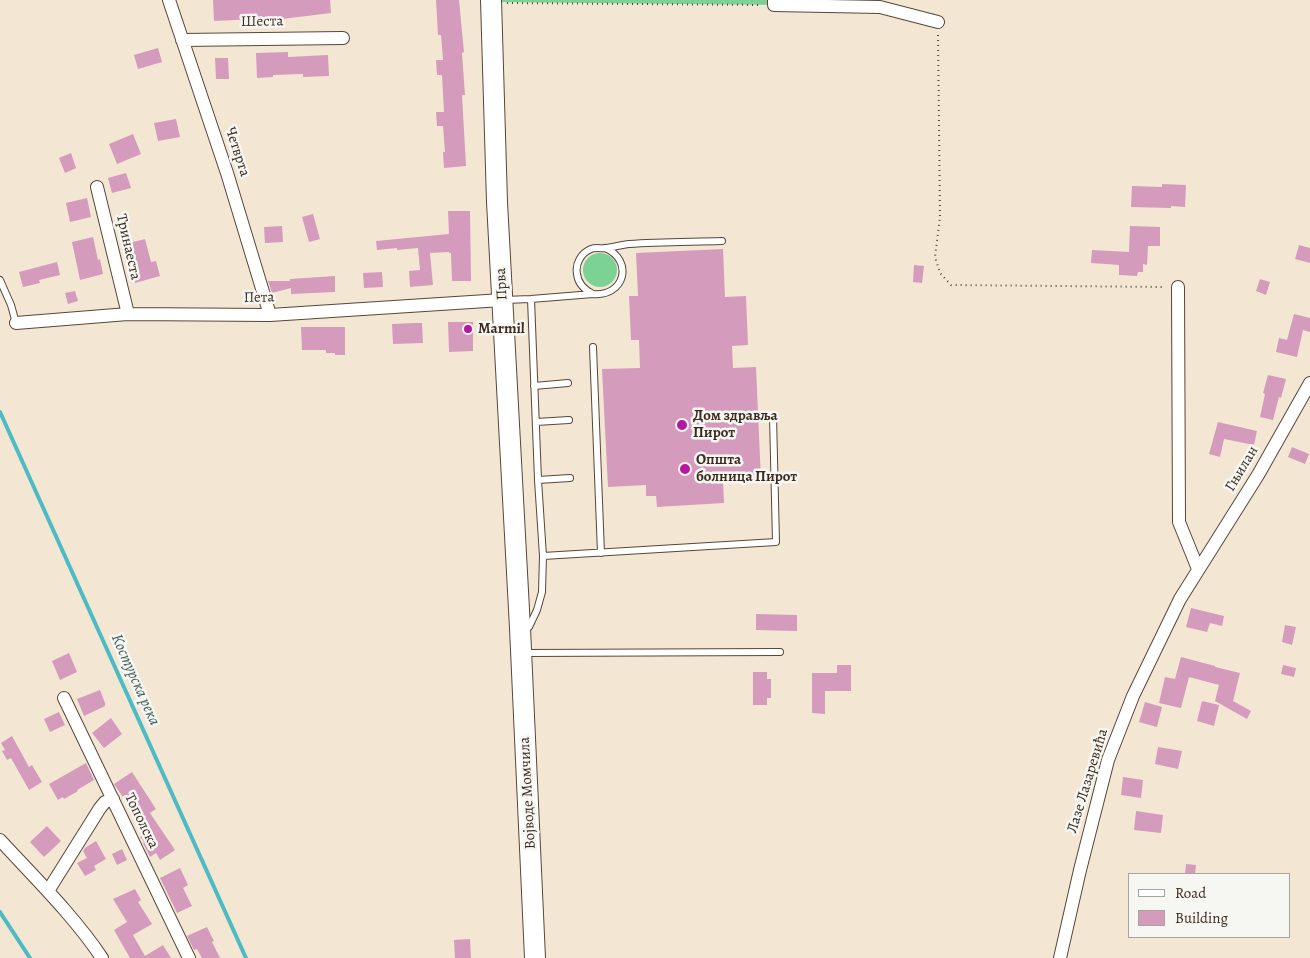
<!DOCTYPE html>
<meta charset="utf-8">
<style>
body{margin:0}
#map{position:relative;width:1310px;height:958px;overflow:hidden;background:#f3e7d3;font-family:Alegreya,serif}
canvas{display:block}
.legend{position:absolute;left:1128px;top:873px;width:162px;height:65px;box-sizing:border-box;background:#f6f6f2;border:1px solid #aba49d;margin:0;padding:6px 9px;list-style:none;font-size:15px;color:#3b2a1e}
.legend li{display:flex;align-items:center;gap:10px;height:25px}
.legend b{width:25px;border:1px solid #aba49d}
</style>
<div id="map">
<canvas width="1310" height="958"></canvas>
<ul class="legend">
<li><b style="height:6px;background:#fff"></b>Road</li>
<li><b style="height:14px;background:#d49bbd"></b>Building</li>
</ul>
</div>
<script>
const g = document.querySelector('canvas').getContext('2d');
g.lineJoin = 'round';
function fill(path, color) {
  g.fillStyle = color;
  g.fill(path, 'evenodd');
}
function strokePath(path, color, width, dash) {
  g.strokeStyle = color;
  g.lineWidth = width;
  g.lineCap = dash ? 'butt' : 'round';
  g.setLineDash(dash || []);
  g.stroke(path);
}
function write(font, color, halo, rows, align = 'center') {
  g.font = font + ' Alegreya,serif';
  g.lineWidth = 5;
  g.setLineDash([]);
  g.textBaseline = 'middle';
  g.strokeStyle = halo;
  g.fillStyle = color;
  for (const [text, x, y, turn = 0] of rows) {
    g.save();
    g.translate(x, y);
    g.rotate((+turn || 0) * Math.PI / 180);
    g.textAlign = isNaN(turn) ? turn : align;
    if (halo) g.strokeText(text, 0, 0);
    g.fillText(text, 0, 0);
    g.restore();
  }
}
fill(new Path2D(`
 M489,0H780L781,5L490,2Z
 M583 270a17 17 0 1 1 34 0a17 17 0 1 1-34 0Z`), '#7cd195');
strokePath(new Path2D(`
 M0,412L246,958
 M0,912L30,958`), '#4dbbc3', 4);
fill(new Path2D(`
 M213,0H330L331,13L282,19V23H255V19L214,21Z
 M436,0H459L464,52L462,53L465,95H462L466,166L444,168L443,152H445L443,126H437L436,112H444L442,75H437L436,60H443L441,35H438Z
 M158,48L162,62L138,69L134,55Z
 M288,52V57L328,55L329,76L303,77V74L273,75V77L257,78L256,53Z
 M215,58H228L229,79H216Z
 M176,119L180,137L158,141L154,123Z
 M133,134L141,154L117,164L109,144Z
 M71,153L76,168L65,173L59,158Z
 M126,173L131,188L112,193L108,178Z
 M1162,184L1186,185L1185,207L1171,206V208L1131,207L1132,186L1162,187Z
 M87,198L91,217L70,222L66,203Z
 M448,211H470L471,281H452L451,253H449V252L430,253L433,285L410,287L409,271L420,270L418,248L397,250V248L377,250L376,241L449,234Z
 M313,214L320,239L309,242L302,217Z
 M282,226L283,242L265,243L264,227Z
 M1130,226L1160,227V246H1148L1147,265L1143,264V272H1138L1137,276L1119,275V265L1091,263L1092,250L1129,252Z
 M93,237L98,260L100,259L103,274L80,280L72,242Z
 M145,239L151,262L156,261L160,276L135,283L125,244Z
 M1299,245L1310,248V263L1295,259Z
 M723,249L725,297L746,296L748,345L732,346L733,368L756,367L761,481L723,483L724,503L657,507L656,496H646V485L608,487L602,369L640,368L639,340H631L629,296H638L636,253Z
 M57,262L60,275L39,280L40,283L23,287L19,272Z
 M914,265L924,266L922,283L913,282Z
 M382,272L383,287L364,288L363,273Z
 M335,276V292L291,294V288L272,293L268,281H290V279Z
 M1260,279L1270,282L1266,295L1256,291Z
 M75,291L78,301L68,304L65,293Z
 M1294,314L1310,318V332L1303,330L1297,357L1276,352L1279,338L1287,340Z
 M448,322H473V351L449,352Z
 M415,323H422L423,343L393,344L392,324Z
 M301,327H345V355H335V353H326V350H302Z
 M1268,375L1286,379L1281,398L1279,397L1273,420L1260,417L1265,394L1263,393Z
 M1218,422L1257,431L1254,445L1224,439L1220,457L1209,454Z
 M1292,447L1309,454L1305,464L1288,457Z
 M1191,608L1224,616L1222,626L1210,623L1207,632L1186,627Z
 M756,614L797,615V631L756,630Z
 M1285,625L1296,627L1292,645L1282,642Z
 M69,653L77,672L60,680L52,661Z
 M1181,657L1215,666V667L1240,673L1233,701L1251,711L1247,719L1215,701L1219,685L1189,677L1181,708L1159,703L1165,677L1175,679Z
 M837,665H851V691H825V714L812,713V673H837Z
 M1283,665L1296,668L1294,677L1281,674Z
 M753,672H767V679H771V698H767V705H753Z
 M100,690L105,703V706L84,716L77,699Z
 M1202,701L1219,705L1214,726L1197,721Z
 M1145,702L1162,707L1157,727L1139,722Z
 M59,712L65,725L50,732L44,719Z
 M111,718L122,734L104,748L92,733Z
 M12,736L29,767L32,765L42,782L29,790L11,758L7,760L2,751L5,750L1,743Z
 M1158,747L1182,751L1178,769L1155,764Z
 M86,763L94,780L77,790L78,791L64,799L63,797L58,800L49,784Z
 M132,772L156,809L150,813L175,850L160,860L156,853L150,857L143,843L144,842L140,837L147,832L114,784Z
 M1123,777L1143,780L1141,798L1121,795Z
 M1136,811L1163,815L1161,833L1134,830Z
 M47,826L61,841L44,857L30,842Z
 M96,841L106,859L94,866L96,870L85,876L77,863L87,858L83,851L85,848Z
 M122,849L127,860L117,865L112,854Z
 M1186,864L1196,865L1195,874H1185Z
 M180,868L188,885L183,888L192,906L177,913L160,878Z
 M135,889L141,900L138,902L152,924L133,935L145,956L163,945L171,958H130L114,930L127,922L113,899Z
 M207,927L214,941L212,942L220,958H202L197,949L194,950L187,936Z
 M470,939L471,958H455L454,940Z`), '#d49bbd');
const lane = new Path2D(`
 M0,280L11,305L16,323
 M593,294C585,290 578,284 577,274C575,264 581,253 591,249C596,247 601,249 606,248C614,247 621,245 629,244C660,242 691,242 722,241
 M504,300L531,299L593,294C625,297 634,260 605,248
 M593,347L601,553
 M534,386L568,383
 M536,422L569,420
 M538,480L570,478
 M543,556L776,542L773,416
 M524,627H529L537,610L542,592L543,556L538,480L531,299
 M524,653L780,652`);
const street = new Path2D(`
 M169,0L227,173L270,315
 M774,0V5L880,7L938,22
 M182,40L343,38
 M97,187L128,314
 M1178,287L1179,522L1198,569
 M16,323L128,314L270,315L502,300
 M64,698L189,958
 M0,840C34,877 74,916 102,958
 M48,891L100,808L105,802L113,799
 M1060,958L1080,870L1108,760L1133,696L1180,599L1258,475L1310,383`);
const primary = new Path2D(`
 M491,0L497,202L520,628L535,958`);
strokePath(lane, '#574639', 8);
strokePath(street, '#574639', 14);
strokePath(primary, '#574639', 22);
strokePath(new Path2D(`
 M507,3L762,5
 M938,35L940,217L935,257L940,273L951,285L1165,287`), '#574639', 2, [1, 4]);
strokePath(lane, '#fff', 6);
strokePath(street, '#fff', 12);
strokePath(primary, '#fff', 20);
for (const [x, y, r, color] of [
 [468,329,5,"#b5179e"],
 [682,425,6,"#b5179e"],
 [685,469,6,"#b5179e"]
]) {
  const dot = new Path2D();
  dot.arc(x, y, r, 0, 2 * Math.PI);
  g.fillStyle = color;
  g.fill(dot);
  strokePath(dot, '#f6f6f2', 2);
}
write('15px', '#3b2a1e', '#f6f6f2', [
 ["Шеста",262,22,-1],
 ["Четврта",237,152,72],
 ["Тринаеста",128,247,77],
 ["Прва",502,284,-93],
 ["Пета",259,298,-1],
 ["Гњилан",1242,469,-59],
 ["Лазе Лазаревића",1088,781,-73],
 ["Војводе Момчила",528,793,-93],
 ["Тополска",141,821,64]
]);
write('bold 15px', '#3b2a1e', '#f6f6f2', [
 ["Marmil",478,329],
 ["Дом здравља",693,416],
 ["Пирот",693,433],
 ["Општа",696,460],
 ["болница Пирот",696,477]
], 'left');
write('italic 16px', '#415d58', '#f6f6f2', [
 ["Костурска река",135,680,66]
]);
</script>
